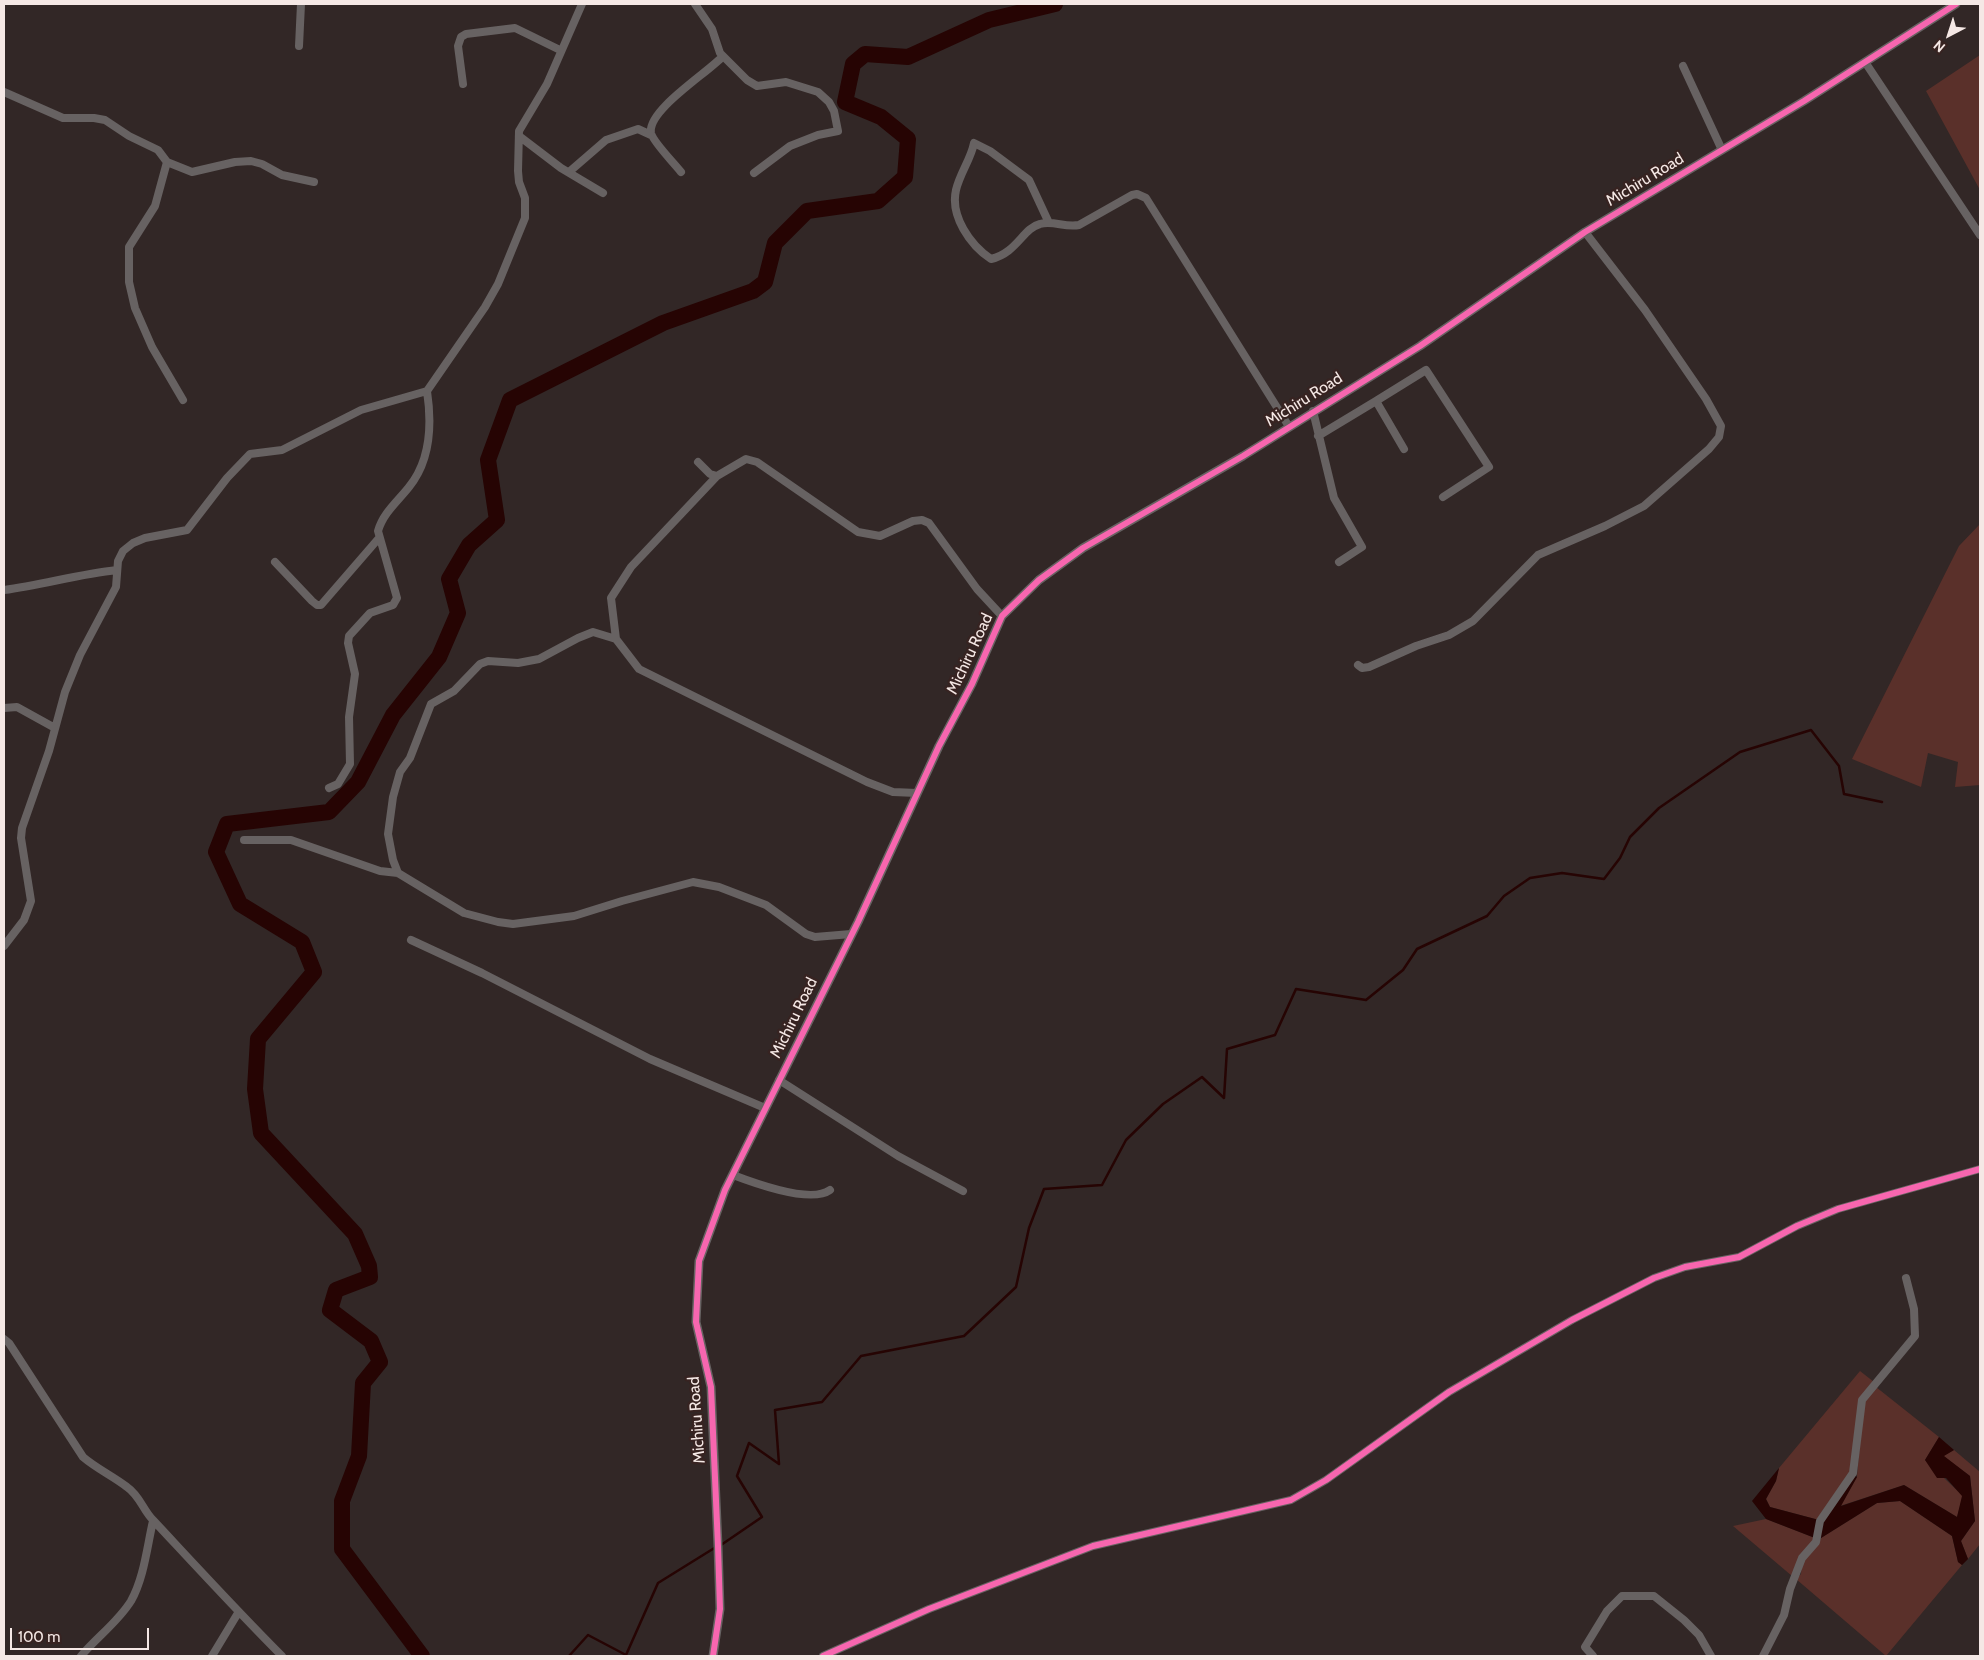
<!DOCTYPE html>
<style>
body{margin:0}
#map{position:relative;width:1984px;height:1660px;overflow:hidden;background:#322726;font-family:Cabin,sans-serif}
canvas{display:block}
.frame{position:absolute;inset:0;border:5px solid #f5e8e5;pointer-events:none}
.north{position:absolute;left:1924px;top:10px;width:50px;height:50px;-webkit-text-stroke:4px #372321;paint-order:stroke;rotate:220deg;font-size:14px;font-weight:700;line-height:20px;text-align:center;color:#f5e8e5}
.north::after{content:'';display:block;margin:auto;width:18px;height:22px;background:#f5e8e5;clip-path:polygon(50% 0,100% 100%,50% 72%,0 100%)}
.scale{position:absolute;left:10px;top:1628px;width:139px;height:22px;box-sizing:border-box;border:2px solid #f5e8e5;border-top:0;padding-left:6px;font-size:15px;line-height:18px;white-space:nowrap;color:#f5e8e5;-webkit-text-stroke:4px #372321;paint-order:stroke}
</style>
<div id="map">
<canvas width="1984" height="1660"></canvas>
<div class="frame"></div>
<div class="north">N</div>
<div class="scale">100 m</div>
</div>
<script>
const g = document.querySelector('canvas').getContext('2d');
g.lineJoin = 'round';
function fill(path, color) {
  g.fillStyle = color;
  g.fill(path, 'evenodd');
}
function strokePath(path, color, width, dash) {
  g.strokeStyle = color;
  g.lineWidth = width;
  g.lineCap = dash ? 'butt' : 'round';
  g.setLineDash(dash || []);
  g.stroke(path);
}
function write(font, color, halo, rows, align = 'center') {
  g.font = font + ' Cabin,sans-serif';
  g.lineWidth = 4.5;
  g.setLineDash([]);
  g.textBaseline = 'middle';
  g.strokeStyle = halo;
  g.fillStyle = color;
  for (const [text, x, y, turn = 0] of rows) {
    g.save();
    g.translate(x, y);
    g.rotate((+turn || 0) * Math.PI / 180);
    g.textAlign = isNaN(turn) ? turn : align;
    if (halo) g.strokeText(text, 0, 0);
    g.fillText(text, 0, 0);
    g.restore();
  }
}
fill(new Path2D(`
 M1980,55V190L1926,91Z
 M1980,524V785L1955,787L1958,762L1928,753L1921,787L1852,759L1959,546Z
 M1860,1371L1874,1382L1860,1401L1852,1473L1819,1520L1770,1507L1766,1499L1776,1481L1779,1468Z
 M1876,1387L1939,1437L1925,1460L1963,1496L1957,1517L1904,1485L1840,1506L1857,1477L1863,1404Z
 M1954,1450L1980,1472V1544L1968,1559L1961,1541L1975,1521L1970,1476L1943,1456Z
 M1900,1501L1952,1536L1958,1562L1962,1565L1886,1656L1796,1579L1801,1574L1802,1558L1818,1544L1821,1538L1877,1503Z
 M1766,1519L1815,1538L1792,1576L1733,1526Z`), '#5a302a');
fill(new Path2D(`
 M1939,1437L1954,1450L1944,1456L1970,1476L1975,1521L1961,1541L1968,1559L1962,1565L1958,1562L1952,1536L1900,1501L1877,1503L1821,1538L1820,1525L1854,1474L1857,1477L1841,1506L1904,1485L1957,1517L1962,1496L1946,1478H1937L1925,1460Z
 M1779,1468L1776,1481L1766,1499L1770,1507L1819,1520L1815,1538L1766,1519L1752,1501Z`), '#260403');
strokePath(new Path2D(`
 M721,1545L762,1517L737,1476L749,1443L779,1464L775,1410L822,1402L861,1356L964,1336L1016,1287L1029,1228L1044,1189L1102,1185L1126,1140L1163,1104L1202,1077L1224,1098L1227,1049L1275,1035L1296,989L1366,1000L1403,970L1417,949L1487,916L1504,896L1530,878L1562,873L1604,879L1620,858L1630,837L1659,808L1740,752L1811,730L1839,766L1844,794L1882,802
 M569,1656L588,1635L626,1655L658,1583L716,1547`), '#260403', 2.5);
strokePath(new Path2D(`
 M422,1656L342,1549V1501L359,1456L363,1383L380,1362L371,1341L330,1310L336,1290L370,1277L369,1266L355,1234L261,1133L255,1089L258,1039L314,972L302,942L240,904L216,852L227,824L329,812L358,782L393,715L439,657L458,613L449,579L469,545L497,520L488,460L510,400L663,323L753,291L765,282L775,243L807,211L878,201L905,177L908,139L881,117L845,102L853,64L865,54L908,57L989,20L1055,4`), '#260403', 16);
strokePath(new Path2D(`
 M695,4L712,29L720,53L747,80L757,86L786,82L818,92L829,102L834,111L838,131L818,135L790,146L754,173
 M299,46L301,4
 M1865,62L1980,235
 M1683,66L1722,150
 M463,84L458,46L461,37L466,34L515,28L560,50
 M4,92L63,118H94L105,120L129,136L158,150L167,162L192,172L235,162L251,161L262,164L282,175L314,182
 M519,136L561,168L603,193
 M167,162L155,206L129,247V282L135,308L152,347L183,400
 M569,172L606,140L638,129L651,135
 M681,172C675,164 653,142 651,133C647,110 709,72 723,56
 M1049,223L1029,180L990,151L974,143C971,159 960,173 956,190C950,216 970,245 991,259C1017,253 1023,228 1040,224C1053,220 1065,228 1079,225L1132,195L1137,194L1146,198L1288,425
 M1313,411L1334,498L1362,547L1339,562
 M1318,436L1376,401
 M1404,449L1376,401L1426,370L1489,467L1443,497
 M698,462L710,474L717,476
 M275,562L312,601L317,605H321L379,538
 M4,590C42,585 79,574 117,570
 M616,639L611,598L631,567L717,476L746,459L757,462L858,532L880,536L913,521L922,520L929,523L977,589L1002,616
 M1358,665L1362,668L1369,667L1416,646L1449,635L1473,621L1538,555L1605,526L1644,506L1709,449L1719,437L1721,426L1706,399L1645,310L1585,232
 M4,708L17,707L55,728
 M329,788L338,784L350,764L349,717L355,674L348,643L349,636L370,613L393,605L397,598L378,531C383,513 398,501 409,487C431,460 432,424 427,391
 M244,840H291L380,871L398,873L464,913L498,922L513,924L574,916L622,901L693,882L719,887L766,905L806,934L815,937L851,934
 M398,873L393,860L388,834L393,797L400,772L410,758L431,704L454,691L480,664L488,661L518,663L539,659L578,638L593,632L616,639L639,669L867,782L893,792L917,793
 M411,940L482,973L650,1059L765,1108
 M4,946L24,920L31,901L21,838L22,828L49,751L65,692L80,655L116,587L118,561L123,551L133,543L145,538L187,530L227,478L250,454L282,450L361,410L427,391L485,307L498,284L525,218V198L519,182L518,171L519,131L547,84L582,4
 M779,1080L898,1156L963,1191
 M733,1175C754,1183 811,1204 830,1190
 M4,1339L9,1343L83,1457C97,1469 113,1476 127,1487C140,1496 143,1510 153,1520C195,1565 238,1612 282,1656
 M81,1656C97,1637 118,1622 131,1601C144,1578 147,1547 153,1521
 M212,1656L238,1613
 M823,1656L929,1609L1093,1546L1291,1500L1326,1480L1449,1392L1572,1320L1654,1278L1685,1267L1739,1257L1797,1226L1838,1209L1980,1169
 M1593,1656L1585,1647L1607,1611L1622,1596H1654L1684,1620L1699,1635L1711,1656
 M1763,1656L1784,1615L1790,1589L1802,1558L1816,1542L1820,1521L1853,1473L1862,1400L1915,1336L1914,1309L1906,1278`), '#676262', 8);
strokePath(new Path2D(`
 M713,1656L720,1609L718,1546L711,1387L696,1322L699,1261L725,1190L858,922L939,746L972,684L1002,616L1039,580L1083,548L1243,456L1420,346L1585,232L1804,101L1956,4`), '#676262', 9);
strokePath(new Path2D(`
 M713,1656L720,1609L718,1546L711,1387L696,1322L699,1261L725,1190L858,922L939,746L972,684L1002,616L1039,580L1083,548L1243,456L1420,346L1585,232L1804,101L1956,4
 M823,1656L929,1609L1093,1546L1291,1500L1326,1480L1449,1392L1572,1320L1654,1278L1685,1267L1739,1257L1797,1226L1838,1209L1980,1169`), '#f766af', 6);
write('16px', '#f5e8e5', '#372321', [
 ["Michiru Road",1645,180,-31],
 ["Michiru Road",1304,400,-32],
 ["Michiru Road",970,654,-65],
 ["Michiru Road",794,1018,-64],
 ["Michiru Road",697,1420,-94]
]);
</script>
